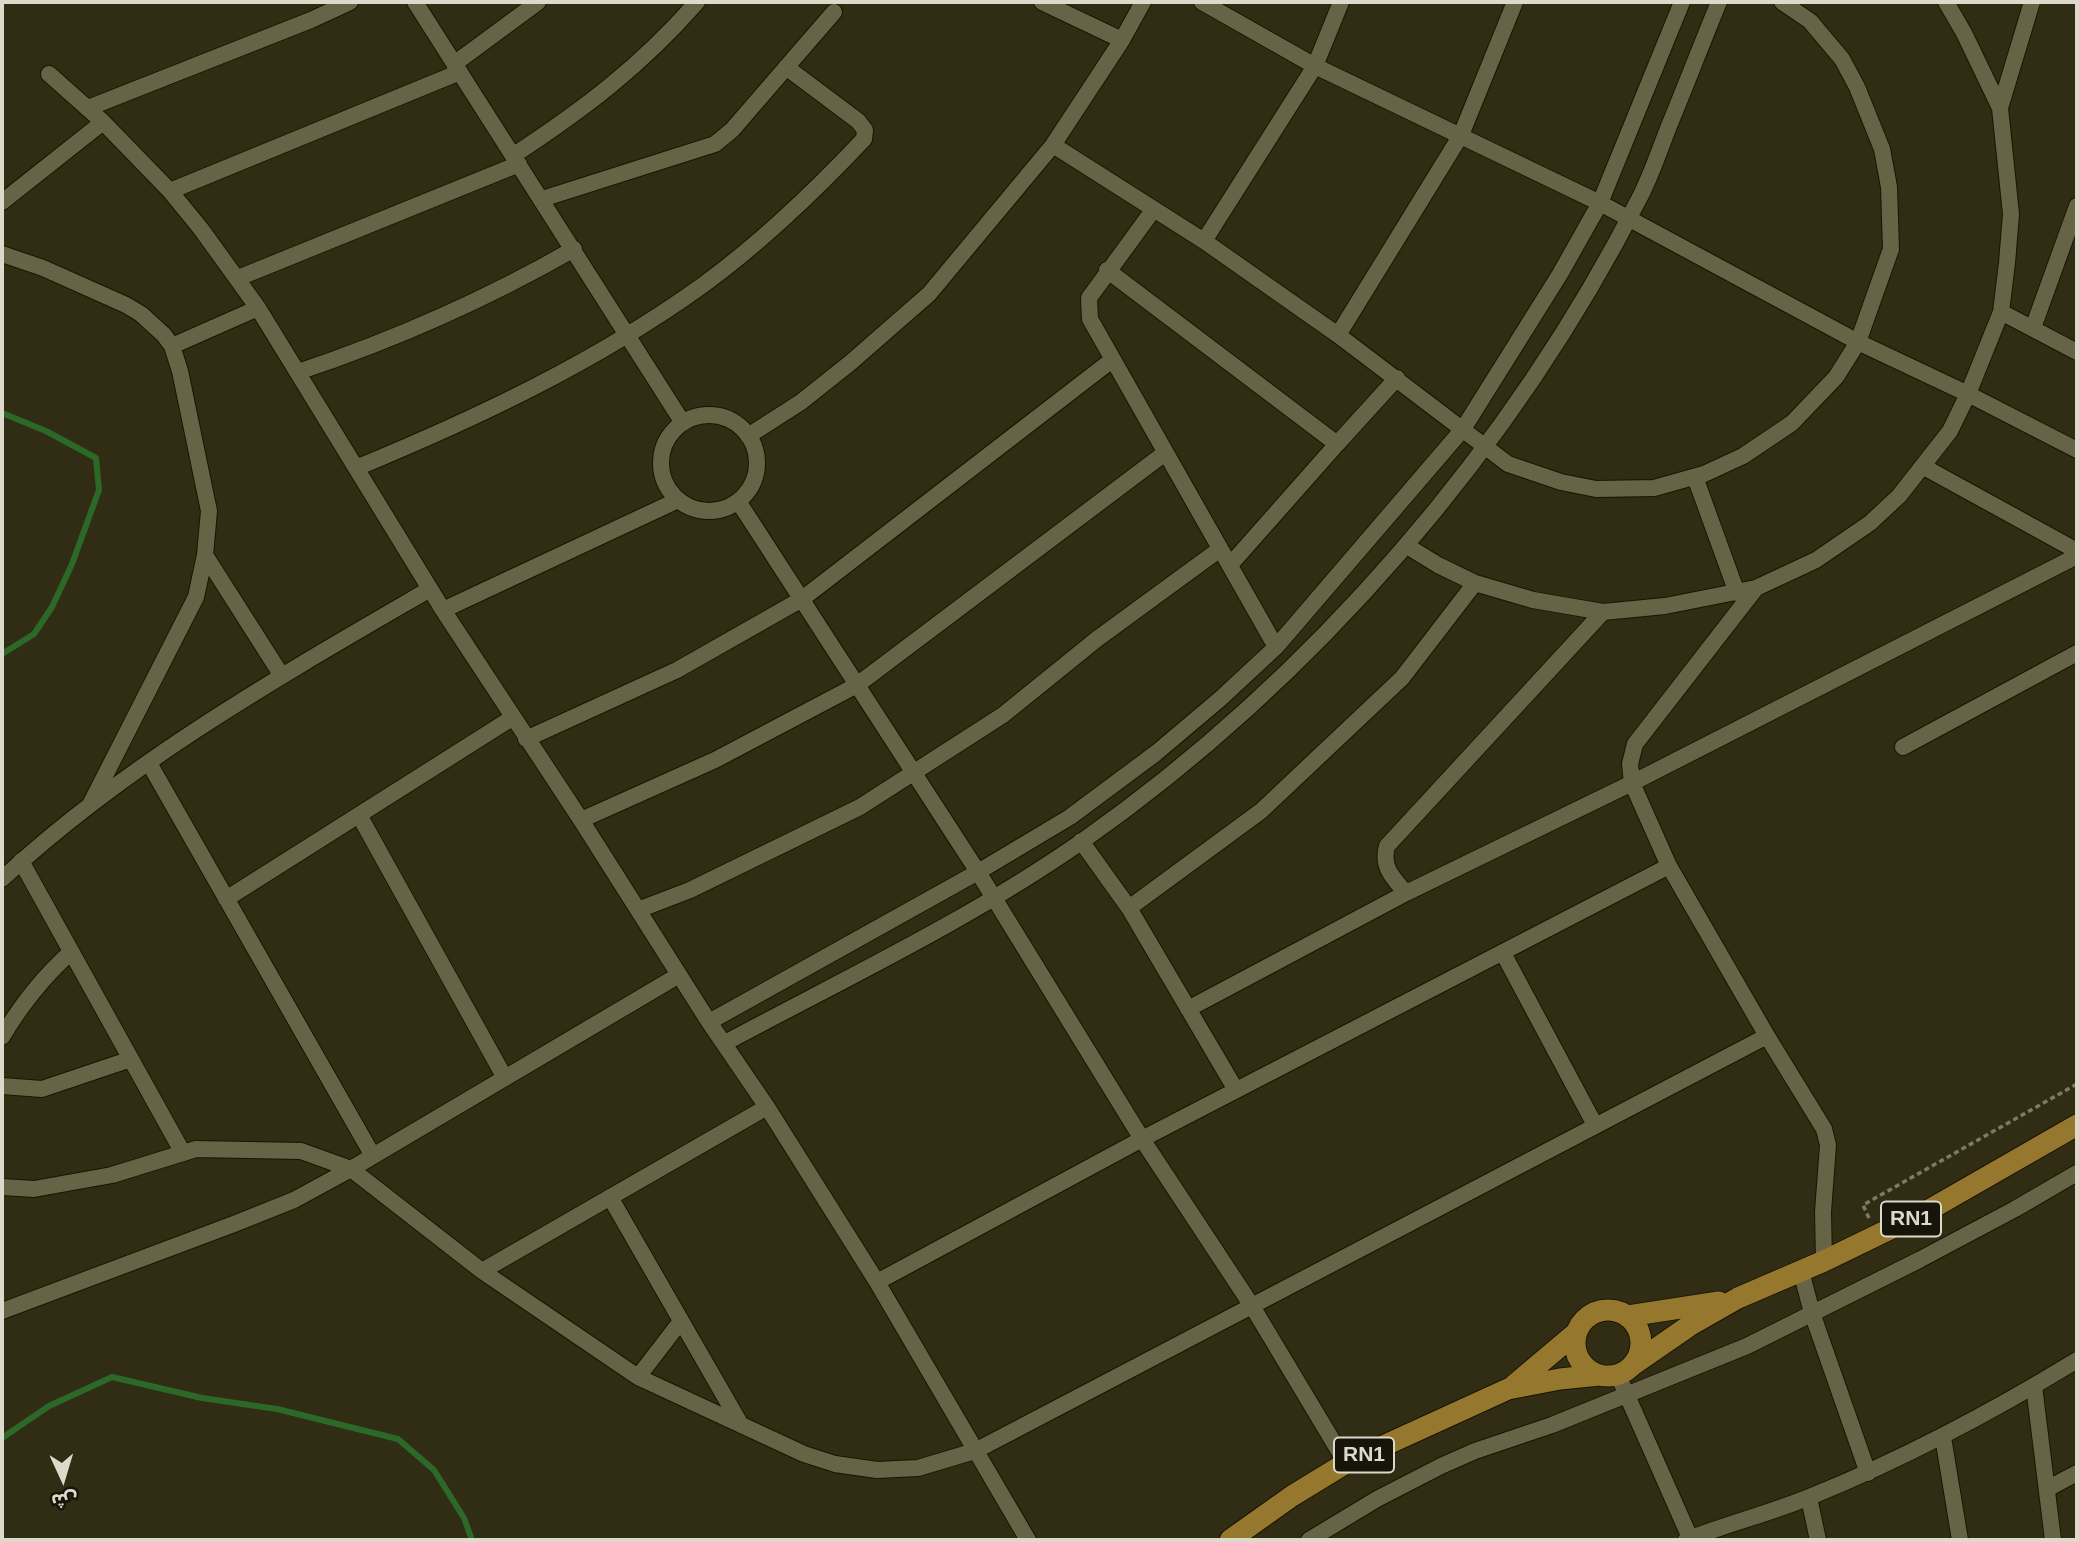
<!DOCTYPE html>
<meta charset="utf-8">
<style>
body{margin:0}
#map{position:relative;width:2079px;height:1542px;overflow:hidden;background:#312d14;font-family:Helvetica,"Noto Sans Arabic",sans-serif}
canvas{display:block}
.frame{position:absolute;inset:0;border:4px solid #dcdaca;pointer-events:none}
.north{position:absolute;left:28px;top:1444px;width:70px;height:70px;-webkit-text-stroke:5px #17150a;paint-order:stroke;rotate:176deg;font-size:19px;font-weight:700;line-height:28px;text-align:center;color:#dcdaca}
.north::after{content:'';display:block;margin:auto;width:24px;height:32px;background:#dcdaca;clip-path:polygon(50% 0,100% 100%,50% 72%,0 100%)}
</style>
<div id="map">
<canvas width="2079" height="1542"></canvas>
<div class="frame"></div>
<div class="north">ش</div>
</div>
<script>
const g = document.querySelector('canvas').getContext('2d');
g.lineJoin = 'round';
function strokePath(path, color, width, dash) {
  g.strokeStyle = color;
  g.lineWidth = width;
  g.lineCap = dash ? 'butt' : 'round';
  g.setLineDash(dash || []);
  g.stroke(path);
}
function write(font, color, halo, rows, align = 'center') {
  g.font = font + ' Helvetica,sans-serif';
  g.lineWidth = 6;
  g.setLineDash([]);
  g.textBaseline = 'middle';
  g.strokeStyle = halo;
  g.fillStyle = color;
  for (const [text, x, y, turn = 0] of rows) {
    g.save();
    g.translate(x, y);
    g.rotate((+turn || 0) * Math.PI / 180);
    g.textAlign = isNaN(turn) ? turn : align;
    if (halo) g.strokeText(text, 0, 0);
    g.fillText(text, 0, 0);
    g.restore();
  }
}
strokePath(new Path2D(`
 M2,413L46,431L96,458L99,490L72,564L52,607L34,634L2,654
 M2,1438L49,1406L112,1377L202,1398L277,1409L398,1439L434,1470L464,1518L472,1540`), '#2c6928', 6);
const minor = new Path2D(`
 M415,2L683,423
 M1042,2L1122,40
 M1202,2L1315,66L1600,203L1858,342L1968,394L2077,450
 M454,64L538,2
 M49,74L103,122L170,191L201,229L258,308L443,610L581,820L709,1022L767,1107L877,1282L1028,1540
 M88,108L311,20L350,2
 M2000,108L2032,2
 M1053,145L1204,241L1338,335L1508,464L1561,482L1596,489L1654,488L1704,474L1743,456L1792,423L1836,377L1858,342L1891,249L1889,187L1882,149L1857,87L1842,59L1810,21L1782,2
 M514,155C584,109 641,66 697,2
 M170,191L460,72
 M542,199L715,144L732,130L834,12
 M2,202L103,122
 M1154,209L1089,298L1090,319L1276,647
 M1204,241L1315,66L1341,2
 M2,254L43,268L126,305L141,314L164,335L172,346L180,371L209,511L205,555L196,597L91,803
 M1107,270L1337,444L1397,378
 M238,278L519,164
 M2001,312L2077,352
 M2033,328L2077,206
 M1338,335L1461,135L1515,2
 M172,346L258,308
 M298,372C394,340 485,300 574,249
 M661 463a48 48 0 1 1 96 0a48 48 0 1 1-96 0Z
 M748,436L801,402L850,363L929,294L1053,145L1122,40L1143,2
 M1924,467L2077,551
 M356,468C477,418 596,362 703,285C762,242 814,192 864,139L865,130L858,121L786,67
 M1695,477L1737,593
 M738,501L978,872L1142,1139L1252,1306L1346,1463
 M1407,546L1438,565L1475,583L1533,600L1603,612L1665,606L1756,588L1816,560L1870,523L1899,496L1950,431L1968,394L2001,312L2007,263L2011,214L2000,108L1964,33L1946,2
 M205,555L282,676
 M1230,565L1337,444
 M1756,588L1635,744L1630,764L1632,783L1669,866L1767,1036L1824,1129L1828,1145L1823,1212L1824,1261
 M443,610L678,500
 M526,739L677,670L802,599L1112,360
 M1903,747L2077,653
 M149,763L373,1156
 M359,815L505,1078
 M581,820L715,760L857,685L1165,453
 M1081,841L1129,908L1236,1090
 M21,861L183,1153
 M2,879C128,762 282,675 430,589
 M1406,893C1393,878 1381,867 1387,846L1603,612
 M226,899L512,718
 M1129,908L1261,811L1402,678L1475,583
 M638,910L690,890L860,807L1003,715L1097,639L1220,549
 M1503,953L1595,1125
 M1188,1009L1406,893L1632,783L2077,556
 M709,1022L978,872L1070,817L1156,753L1220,699L1276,647L1463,429L1560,274L1600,203L1682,2
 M2,1037C21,1005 43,977 71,952
 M725,1043C844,979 969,920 1081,842C1313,679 1513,448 1641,195C1652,173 1660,149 1669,126C1686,85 1702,43 1719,2
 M2,1086L42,1089L131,1059
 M2,1187L34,1189L112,1175L196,1149L301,1151L351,1169L679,975
 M610,1197L741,1425
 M482,1271L767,1107
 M1801,1271L1812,1313L1868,1473
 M877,1282L1142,1139L1669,866
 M2,1311L234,1224L294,1200L351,1169L482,1271L638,1377L804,1454L835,1464L877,1470L918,1468L975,1451L1767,1036
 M1618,1375L1691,1540
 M638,1377L681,1321
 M2034,1386L2053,1540
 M1943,1437L1960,1540
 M2047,1489L2077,1473
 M1809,1498L1818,1540
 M1309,1540L1377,1499L1441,1466L1475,1451L1552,1425L1747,1346L1919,1260L2015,1209L2077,1173
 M1686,1540C1727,1524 1771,1513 1812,1496C1905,1458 1992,1412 2077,1360`);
const primary = new Path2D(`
 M1575 1343a33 33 0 1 1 66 0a33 33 0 1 1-66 0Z
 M1628,1316L1719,1302
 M1634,1364L1689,1326L1738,1298L1824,1261L1929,1210L2077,1125
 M1513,1386L1577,1332
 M1230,1540L1292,1496L1346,1463L1508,1389L1560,1379L1600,1375`);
strokePath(minor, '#191500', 18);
strokePath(primary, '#191500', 23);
strokePath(new Path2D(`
 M1869,1218L1863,1205L2077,1084`), '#7d7a65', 3.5, [5, 3.5]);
strokePath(minor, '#676347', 16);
strokePath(primary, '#96772e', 21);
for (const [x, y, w] of [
 [1911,1219,60],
 [1364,1455,60]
]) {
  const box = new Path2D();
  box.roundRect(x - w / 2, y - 17.5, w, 35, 5);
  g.fillStyle = '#17150a';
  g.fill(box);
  strokePath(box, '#dcdaca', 2);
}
write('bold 21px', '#dcdaca', null, [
 ["RN1",1911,1219],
 ["RN1",1364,1455]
]);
</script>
